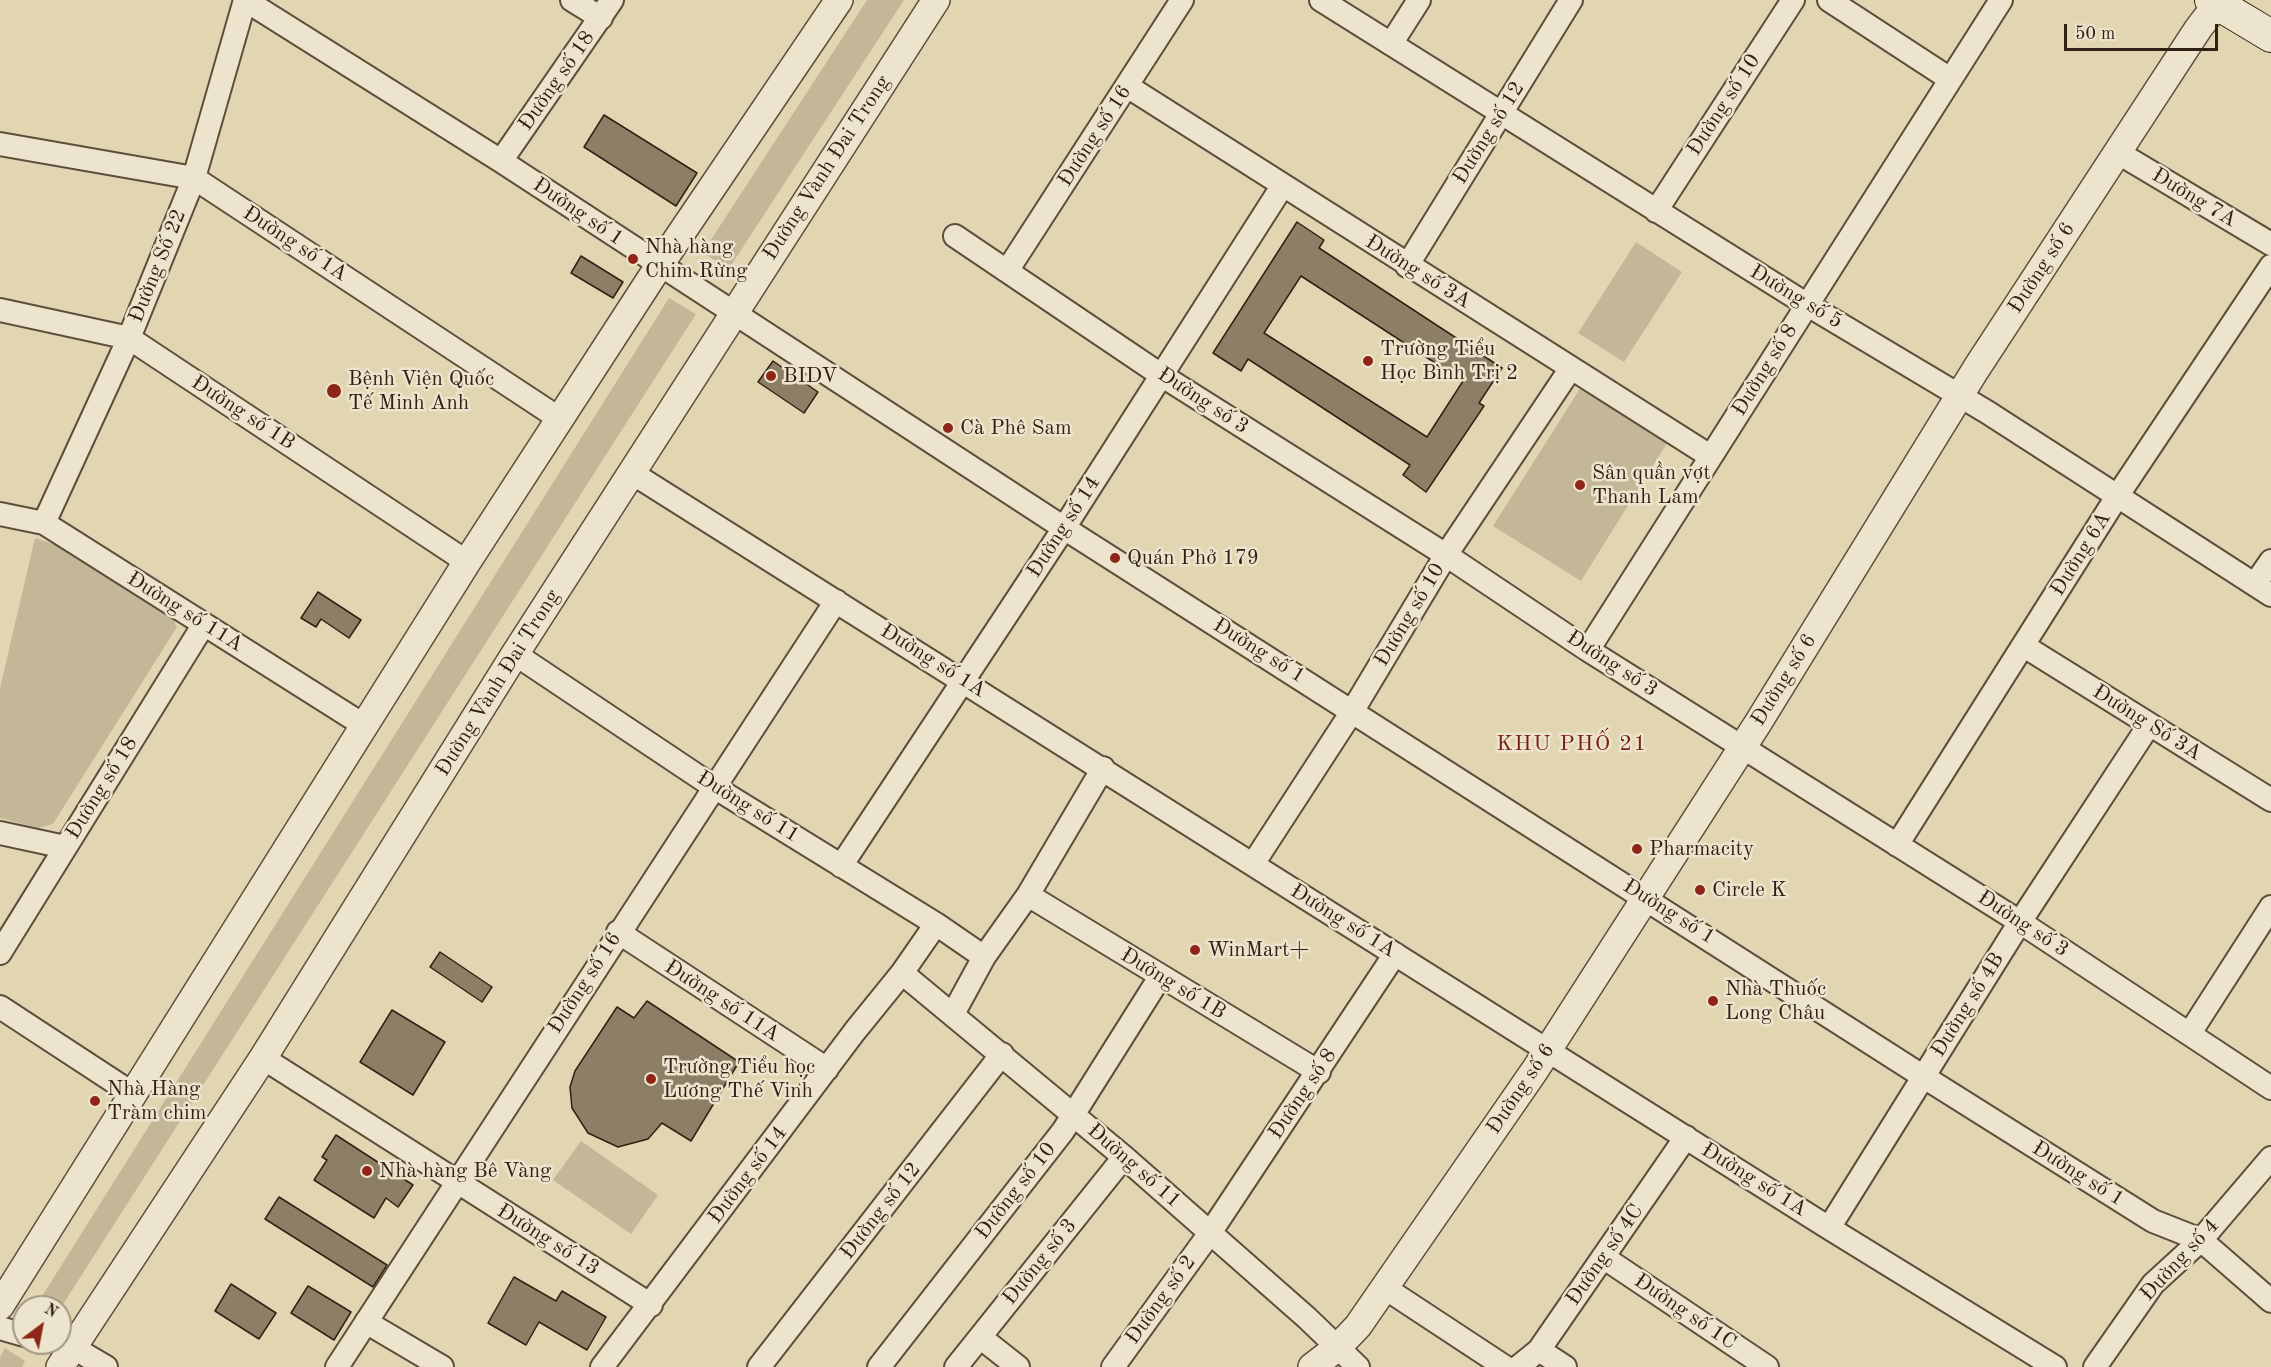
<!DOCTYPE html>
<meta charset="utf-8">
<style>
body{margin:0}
#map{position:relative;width:2271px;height:1367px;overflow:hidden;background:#e2d6b2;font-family:"Old Standard TT",serif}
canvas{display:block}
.north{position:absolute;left:12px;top:1295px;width:60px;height:60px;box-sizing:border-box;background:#ece4cd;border:2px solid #a19683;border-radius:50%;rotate:32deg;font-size:16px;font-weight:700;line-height:24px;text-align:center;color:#312114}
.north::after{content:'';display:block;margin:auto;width:21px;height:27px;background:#8f2418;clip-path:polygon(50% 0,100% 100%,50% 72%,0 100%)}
.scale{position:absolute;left:2064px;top:24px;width:154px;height:27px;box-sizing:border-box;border:3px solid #312114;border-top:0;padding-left:8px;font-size:18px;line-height:21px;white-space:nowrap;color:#312114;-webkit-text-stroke:4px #ece4cd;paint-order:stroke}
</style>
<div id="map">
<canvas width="2271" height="1367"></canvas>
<div class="north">N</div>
<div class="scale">50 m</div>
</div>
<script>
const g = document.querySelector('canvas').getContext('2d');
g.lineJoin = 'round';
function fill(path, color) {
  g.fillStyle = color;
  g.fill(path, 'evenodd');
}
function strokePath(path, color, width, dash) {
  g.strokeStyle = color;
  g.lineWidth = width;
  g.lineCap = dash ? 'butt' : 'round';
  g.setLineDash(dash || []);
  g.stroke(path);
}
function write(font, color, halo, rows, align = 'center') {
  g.font = font + ' "Old Standard TT",serif';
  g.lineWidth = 5;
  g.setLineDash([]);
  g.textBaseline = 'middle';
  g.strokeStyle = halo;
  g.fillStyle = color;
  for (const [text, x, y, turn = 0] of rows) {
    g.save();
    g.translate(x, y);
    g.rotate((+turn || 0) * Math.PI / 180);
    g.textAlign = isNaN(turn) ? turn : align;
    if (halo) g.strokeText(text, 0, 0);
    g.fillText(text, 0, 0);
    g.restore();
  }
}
fill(new Path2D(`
 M867,0H904L728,270L703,252Z
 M1636,242L1682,272L1624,362L1578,333Z
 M669,298L696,314L60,1309L49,1307L39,1301Z
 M1581,387L1667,443L1581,581L1493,526Z
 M35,538L54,544L171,615L177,627L53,824L38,828L0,818V688Z
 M581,1141L658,1195L631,1234L553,1180Z
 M5,1348L25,1361L22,1367H0V1357Z`), '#c4b797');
const building = new Path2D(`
 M604,115L697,173L676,206L584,147Z
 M1297,222L1324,240L1319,248L1502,368L1479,403L1484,406L1426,492L1403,475L1410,465L1248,359L1241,371L1213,353ZM1301,276L1463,381L1427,437L1264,333Z
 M581,256L623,282L613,298L571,273Z
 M773,361L818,392L804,413L758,382Z
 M318,592L361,620L349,638L321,619L316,627L301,618Z
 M440,952L492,987L482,1002L430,967Z
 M647,1001L739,1062L691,1141L662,1123L648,1139L618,1147L588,1133L572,1108L570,1087L575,1071L617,1007L634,1018Z
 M392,1010L445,1042L413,1095L360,1062Z
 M336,1135L413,1185L398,1207L386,1198L374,1218L314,1180L327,1160L322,1157Z
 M279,1197L387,1265L373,1287L265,1219Z
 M514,1277L556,1301L562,1291L606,1317L587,1350L539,1322L526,1345L488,1323Z
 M231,1284L276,1313L259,1339L215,1311Z
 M308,1286L351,1312L334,1340L291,1313Z`);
fill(building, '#8d7f66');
strokePath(building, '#312114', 1.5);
const minor = new Path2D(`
 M245,0L501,161L1064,528L1924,1077L2153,1221L2201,1240L2271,1301
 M572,0L601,18
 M1321,0L1806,304L1987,412L2271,595
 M1829,0L1950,79
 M1391,44L1419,0
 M1127,86L1710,456
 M0,144L194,178L560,419
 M2117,152L2271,244
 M501,161L612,0
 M1656,211L1793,0
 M955,236L1161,375L1446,555L1588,650L2020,922L2271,1088
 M1407,266L1571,0
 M1007,271L1182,0
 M0,310L129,338L467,562
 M632,473L1829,1228L2055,1367
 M0,514L44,523L365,726
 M44,523L129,338L194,178L245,0
 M2255,584L2271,561
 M2024,646L2271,800
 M1588,650L2001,0
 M515,654L714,787L936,924L984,957
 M0,833L65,847
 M1897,845L2118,495L2271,266
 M1253,864L1353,710L1446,555L1571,368
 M841,866L1064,528L1283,185
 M1028,895L1319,1072
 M618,932L827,1069
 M0,953L204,624
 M902,973L1124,1157L1307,1318L1358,1367
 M0,1007L133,1094
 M953,1014L984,957L1028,895L1103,768
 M2190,1033L2271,907
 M263,1058L651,1305
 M1829,1228L2020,922L2149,725
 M1603,1257L1767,1367
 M1385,1288L1505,1367
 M366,1322L442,1367
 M0,1328L24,1335
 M980,1337L1018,1367
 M57,1343L72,1347L106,1367
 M1539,1350L1565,1367
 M337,1367L836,601
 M602,1367L855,1031L902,973L936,924
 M759,1367L1002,1054
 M879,1367L1063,1131L1160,977
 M956,1367L1124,1157
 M1113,1367L1210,1233L1395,954
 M1518,1367L1539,1350L1686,1137
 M2095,1367L2153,1284L2201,1240L2271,1158`);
const tertiary = new Path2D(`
 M0,1306L467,562L659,266L839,0
 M60,1367L263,1058L515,654L936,0
 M1312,1367L1338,1347L1358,1326L1535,1070L1758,723L1976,369L2198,29L2220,0`);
const secondary = new Path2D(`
 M2211,0L2271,36`);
strokePath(minor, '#5d4e3c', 26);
strokePath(tertiary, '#5d4e3c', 30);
strokePath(secondary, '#312114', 34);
strokePath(minor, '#ece4cd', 22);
strokePath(tertiary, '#ece4cd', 27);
strokePath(secondary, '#ece4cd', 32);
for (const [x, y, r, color] of [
 [633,259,6,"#8f2418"],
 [1368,361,6,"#8f2418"],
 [771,376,6,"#8f2418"],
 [334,391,8,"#8f2418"],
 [948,428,6,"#8f2418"],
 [1580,485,6,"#8f2418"],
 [1115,558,6,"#8f2418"],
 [1637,849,6,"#8f2418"],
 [1700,890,6,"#8f2418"],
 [1195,950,6,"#8f2418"],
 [1713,1001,6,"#8f2418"],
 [651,1079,6,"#8f2418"],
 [95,1101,6,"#8f2418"],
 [367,1171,6,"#8f2418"]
]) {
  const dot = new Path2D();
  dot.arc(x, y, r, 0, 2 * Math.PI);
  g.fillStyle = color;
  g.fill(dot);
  strokePath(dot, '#ece4cd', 2);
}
write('21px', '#312114', '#ece4cd', [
 ["Đường số 18",557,81,-55],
 ["Đường số 10",1724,105,-57],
 ["Đường số 12",1489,133,-58],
 ["Đường số 16",1095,136,-57],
 ["Đường Vành Đai Trong",827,168,-57],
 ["Đường 7A",2194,198,31],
 ["Đường số 1",578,212,34],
 ["Đường số 1A",295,244,33],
 ["Đường Số 22",158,266,-68],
 ["Đường số 6",2042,268,-57],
 ["Đường số 3A",1418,272,32],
 ["Đường số 5",1796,297,31],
 ["Đường số 8",1765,370,-58],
 ["Đường số 3",1203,401,33],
 ["Đường số 1B",243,413,33],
 ["Đường số 14",1064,527,-57],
 ["Đường 6A",2081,554,-58],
 ["Đường số 11A",185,612,32],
 ["Đường số 10",1410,615,-59],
 ["Đường số 1",1259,651,32],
 ["Đường số 1A",933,661,32],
 ["Đường số 3",1612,664,33],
 ["Đường số 6",1784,680,-58],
 ["Đường Vành Đai Trong",498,683,-58],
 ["Đường Số 3A",2147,723,32],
 ["Đường số 18",102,788,-58],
 ["Đường số 11",748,807,32],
 ["Đường số 1",1669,912,32],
 ["Đường số 1A",1343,921,32],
 ["Đường số 3",2023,924,33],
 ["Đường số 16",585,983,-57],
 ["Đường số 1B",1173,984,31],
 ["Đường số 11A",722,1001,33],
 ["Đường số 4B",1968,1005,-58],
 ["Đường số 6",1521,1089,-56],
 ["Đường số 8",1303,1094,-56],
 ["Đường số 11",1134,1166,41],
 ["Đường số 1",2078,1174,32],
 ["Đường số 14",748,1175,-53],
 ["Đường số 1A",1754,1180,32],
 ["Đường số 10",1016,1191,-52],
 ["Đường số 12",881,1211,-52],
 ["Đường số 13",548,1240,32],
 ["Đường số 4C",1605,1255,-55],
 ["Đường số 4",2180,1260,-47],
 ["Đường số 3",1040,1262,-51],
 ["Đường số 2",1161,1300,-54],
 ["Đường số 1C",1685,1312,34]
]);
write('21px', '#312114', '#ece4cd', [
 ["Nhà hàng",645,247],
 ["Chim Rừng",645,271],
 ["Trường Tiểu",1380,349],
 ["Học Bình Trị 2",1380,373],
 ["BIDV",783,376],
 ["Bệnh Viện Quốc",348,379],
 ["Tế Minh Anh",348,403],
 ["Cà Phê Sam",960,428],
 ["Sân quần vợt",1592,473],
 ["Thanh Lam",1592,497],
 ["Quán Phở 179",1127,558],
 ["Pharmacity",1649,849],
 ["Circle K",1712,890],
 ["WinMart+",1207,950],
 ["Nhà Thuốc",1725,989],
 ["Long Châu",1725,1013],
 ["Trường Tiểu học",663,1067],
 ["Lương Thế Vinh",663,1091],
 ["Nhà Hàng",107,1089],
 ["Tràm chim",107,1113],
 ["Nhà hàng Bê Vàng",379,1171]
], 'left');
g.letterSpacing = '1.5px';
write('22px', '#7a1f14', '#ece4cd', [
 ["KHU PHỐ 21",1572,744]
]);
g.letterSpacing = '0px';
</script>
